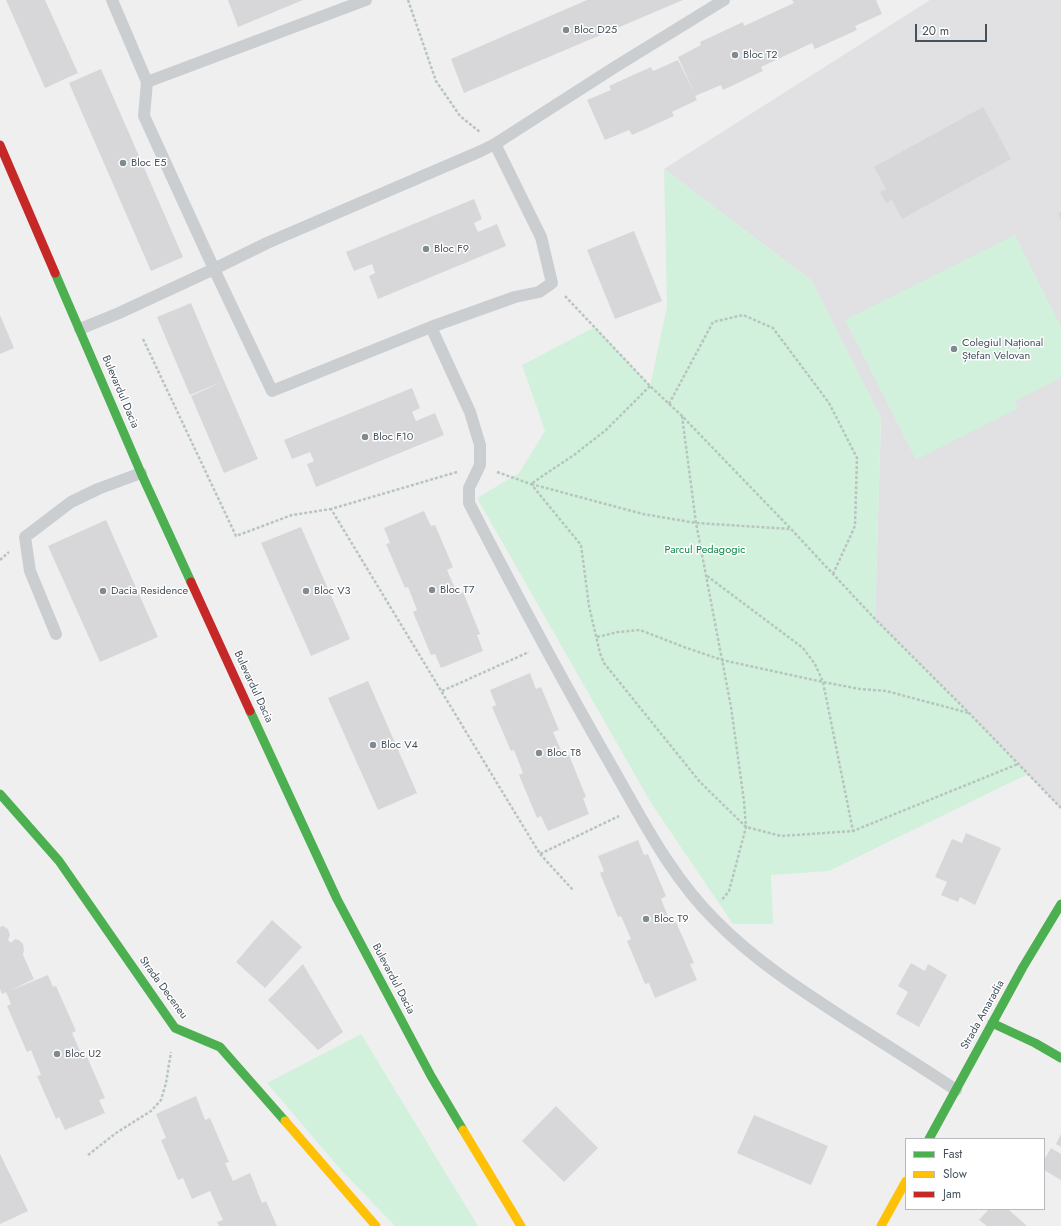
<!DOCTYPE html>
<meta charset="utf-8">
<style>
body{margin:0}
#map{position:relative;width:1061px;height:1226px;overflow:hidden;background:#f0efef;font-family:Jost,sans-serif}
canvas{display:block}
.legend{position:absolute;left:905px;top:1138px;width:140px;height:72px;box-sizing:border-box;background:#fff;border:1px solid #b5babf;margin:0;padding:5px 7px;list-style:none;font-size:12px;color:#45525e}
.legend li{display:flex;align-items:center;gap:8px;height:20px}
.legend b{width:20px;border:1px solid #b5babf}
.scale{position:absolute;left:915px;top:24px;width:72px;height:18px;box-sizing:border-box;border:2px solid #45525e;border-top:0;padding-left:5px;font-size:12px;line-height:14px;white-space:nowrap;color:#45525e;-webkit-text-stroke:3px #fff;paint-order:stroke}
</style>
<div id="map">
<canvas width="1061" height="1226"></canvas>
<ul class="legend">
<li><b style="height:5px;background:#4caf50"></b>Fast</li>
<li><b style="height:5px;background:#ffc107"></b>Slow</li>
<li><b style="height:5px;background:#c62828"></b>Jam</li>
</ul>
<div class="scale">20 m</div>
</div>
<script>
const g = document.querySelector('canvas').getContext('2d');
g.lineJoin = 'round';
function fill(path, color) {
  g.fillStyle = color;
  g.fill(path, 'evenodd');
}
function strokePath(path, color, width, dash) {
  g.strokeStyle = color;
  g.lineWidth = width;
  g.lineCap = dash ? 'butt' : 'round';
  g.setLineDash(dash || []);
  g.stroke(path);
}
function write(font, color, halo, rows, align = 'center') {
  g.font = font + ' Jost,sans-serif';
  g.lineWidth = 3;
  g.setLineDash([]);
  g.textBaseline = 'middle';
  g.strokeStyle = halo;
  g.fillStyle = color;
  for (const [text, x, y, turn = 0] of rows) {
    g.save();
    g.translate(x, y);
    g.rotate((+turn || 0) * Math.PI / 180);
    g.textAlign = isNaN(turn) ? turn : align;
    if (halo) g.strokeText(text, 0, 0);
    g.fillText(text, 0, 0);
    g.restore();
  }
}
fill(new Path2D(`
 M930,0H1061V808L969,713L875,619L881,418L812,281L664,169Z`), '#e1e0e2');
fill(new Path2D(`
 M664,169L812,281L881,418L875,619L969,713L1028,774L829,871L771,875L773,924H733L651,803L477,498L519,473L545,431L522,365L595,327L650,386L667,307Z
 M1015,235L1061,326V378L1015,401L1018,408L916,460L845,320Z
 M361,1034L478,1226H395L341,1170L267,1083Z`), '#d2f1dd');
fill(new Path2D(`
 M6,0H45L78,73L45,88Z
 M228,0H303L238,27Z
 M587,0H683L464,93L451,59Z
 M792,0H876L882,14L855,26L857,30L815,49L812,43L761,67L763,71L723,90L721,85L695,96L697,100L672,112L674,116L632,135L629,130L605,140L587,100L611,90L609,86L651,67L653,71L678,60L695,94L678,57L701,45L700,42L743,22L744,26L794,3Z
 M101,69L183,257L151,271L69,83Z
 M983,107L1011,159L902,219L892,200L886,203L880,192L886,189L874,167Z
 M474,199L482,219L474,223L478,232L497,224L506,246L378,299L369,276L375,273L372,264L354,271L346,252Z
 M1061,212V221L1058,213Z
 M634,231L662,301L615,319L587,250Z
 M191,303L224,381L190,395L157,317Z
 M0,315L14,348L0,354Z
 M224,381L258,459L224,473L191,396Z
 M412,388L420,408L412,412L416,421L435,413L444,435L316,487L307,464L314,461L310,452L292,459L284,440Z
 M424,511L431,526L435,525L453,567L447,570L458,595L463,592L480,634L477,635L483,651L441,668L435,654L431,655L413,612L417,610L408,587L405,588L386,544L390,543L384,528Z
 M106,520L158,637L100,662L48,546Z
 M301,527L350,639L311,656L261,543Z
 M530,673L536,689L541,687L559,730L553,732L564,757L569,755L586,797L583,798L589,814L548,831L541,816L537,818L519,775L523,773L514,750L511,751L492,707L496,705L490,690Z
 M368,681L417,793L378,810L328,698Z
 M966,833L1001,848L975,905L960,897L958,902L941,895L947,882L935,877L952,839L962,843Z
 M638,840L644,855L648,854L666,896L661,899L671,924L676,922L694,963L690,964L697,980L655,998L649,983L645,984L627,941L631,939L621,916L618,917L600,873L604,871L598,856Z
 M272,920L302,947L265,988L236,962Z
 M3,926L8,929L10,935L8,940L11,943L15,939L19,940L23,944L24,950L23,955L34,979L9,991L48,975L53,987L56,986L76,1031L72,1033L83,1058L87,1057L105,1098L99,1100L105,1113L65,1130L59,1117L56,1119L37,1076L41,1075L31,1050L27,1052L7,1006L11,1004L6,992L2,994L0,989V927Z
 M911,963L925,971L928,964L947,975L919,1027L896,1014L908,992L898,986Z
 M303,964L343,1032L318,1050L268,1000Z
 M196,1096L205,1120L210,1118L229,1162L225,1163L233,1181L250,1173L262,1203L266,1201L277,1226H219L217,1222L223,1220L210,1191L192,1199L183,1178L178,1180L161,1140L166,1138L156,1114Z
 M556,1106L598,1148L564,1182L522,1141Z
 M754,1115L828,1146L811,1185L737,1153Z
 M1061,1134V1147L1056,1144Z
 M1051,1148L1061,1154V1180L1044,1170V1160Z
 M0,1154L28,1211L0,1224Z
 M989,1209H1008L1027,1226H987L979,1220Z`), '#d7d7d9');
strokePath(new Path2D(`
 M408,0L436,81L460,116L480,132
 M565,296L650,386L682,416L791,529L875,619L969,713L1061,808
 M143,339L236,536L292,515L331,509
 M650,386L606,430L574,455L541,477L531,484L643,514L696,523L791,529
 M669,404L713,322L743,315L773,328L829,403L857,458L855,526L833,574
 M682,416L696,523L731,707L744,801L746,827L729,891L721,901
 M457,472L331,509L540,854L619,816
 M497,472L531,484L581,545L589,606L600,653L604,663L700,782L746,827L781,836L853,831L1018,764
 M0,560L9,552
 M707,576L803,648L815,664L823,682L853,831
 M597,637L618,632L640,630L684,647L722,660L823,682L860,689L886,691L969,713
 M442,691L529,652
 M540,854L573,890
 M88,1155L116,1133L151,1111L161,1100L166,1083L171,1052`), '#b7c5c0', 2.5, [3, 2]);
strokePath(new Path2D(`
 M112,0L147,82L144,116L214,269L267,243L481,151L495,144L615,67L724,0
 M147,82L366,0
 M431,327L470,412L480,445V465L469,488V503C516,594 564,684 615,772C644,823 673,879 716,921C754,960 801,990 847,1020C883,1043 920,1066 956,1090
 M80,329L119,313L214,269L272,391L431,327L515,297L539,292L552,283L541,237L495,144
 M56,634L30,571L25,537L71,502L98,489L141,473`), '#cbced1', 12);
strokePath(new Path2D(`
 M55,273L141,473L191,582
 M250,711L337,899L431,1076L463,1130
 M0,794L59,861L175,1028L220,1047L285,1121
 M992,1023L1035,1043L1061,1058
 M929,1139L1023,967L1061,904`), '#4caf50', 9);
strokePath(new Path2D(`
 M285,1121L376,1226
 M463,1130L521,1226
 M881,1226L906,1181`), '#ffc107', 9);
strokePath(new Path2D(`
 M0,145L55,273
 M191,582L250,711`), '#c62828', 9);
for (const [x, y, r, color] of [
 [566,30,4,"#818991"],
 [735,55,4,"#818991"],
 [123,163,4,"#818991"],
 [426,249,4,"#818991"],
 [954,349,4,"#818991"],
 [365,437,4,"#818991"],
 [432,590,4,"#818991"],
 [103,591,4,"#818991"],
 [306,591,4,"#818991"],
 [373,745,4,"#818991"],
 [539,753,4,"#818991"],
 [646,919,4,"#818991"],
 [57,1054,4,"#818991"]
]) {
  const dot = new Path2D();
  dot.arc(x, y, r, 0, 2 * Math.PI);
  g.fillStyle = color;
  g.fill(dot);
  strokePath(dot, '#fff', 1.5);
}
write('11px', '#45525e', '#fff', [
 ["Bloc D25",574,30],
 ["Bloc T2",743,55],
 ["Bloc E5",131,163],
 ["Bloc F9",434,249],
 ["Colegiul Național",962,343],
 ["Ștefan Velovan",962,356],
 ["Bloc F10",373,437],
 ["Bloc T7",440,590],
 ["Dacia Residence",111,591],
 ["Bloc V3",314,591],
 ["Bloc V4",381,745],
 ["Bloc T8",547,753],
 ["Bloc T9",654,919],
 ["Bloc U2",65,1054]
], 'left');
write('11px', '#45525e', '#fff', [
 ["Bulevardul Dacia",120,392,67],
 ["Bulevardul Dacia",253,687,65],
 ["Bulevardul Dacia",393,979,62],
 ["Strada Deceneu",163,988,54],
 ["Strada Amaradia",983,1015,-61]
]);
write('11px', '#0f8649', '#fff', [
 ["Parcul Pedagogic",705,550]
]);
</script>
